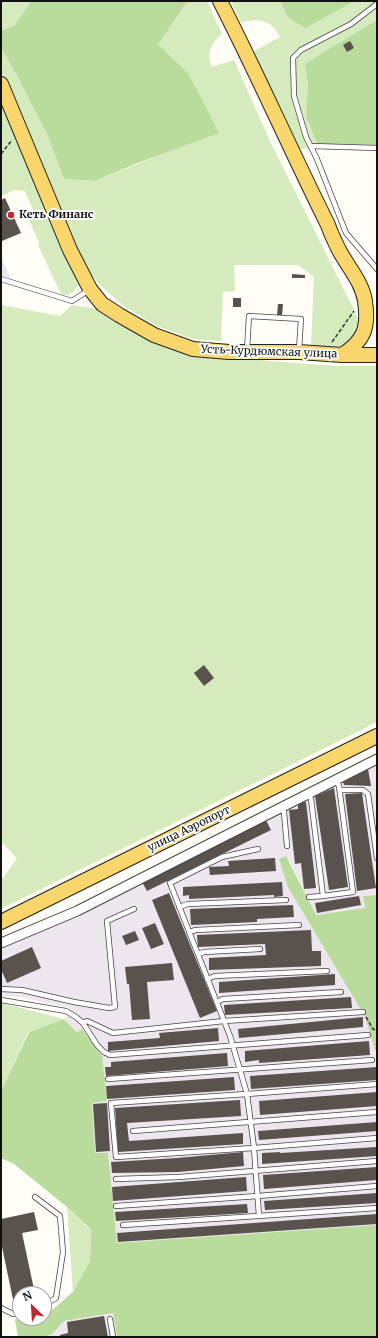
<!DOCTYPE html>
<meta charset="utf-8">
<style>
body{margin:0}
#map{position:relative;width:378px;height:1338px;overflow:hidden;background:#fffdf5;font-family:Merriweather,serif}
canvas{display:block}
.frame{position:absolute;inset:0;border:2px solid #111;pointer-events:none}
.north{position:absolute;left:12px;top:1286px;width:40px;height:40px;box-sizing:border-box;background:#fff;border:1px solid #a0a0a0;border-radius:50%;rotate:335deg;font-size:11px;font-weight:700;line-height:16px;text-align:center;color:#111}
.north::after{content:'';display:block;margin:auto;width:14px;height:18px;background:#c4262e;clip-path:polygon(50% 0,100% 100%,50% 72%,0 100%)}
</style>
<div id="map">
<canvas width="378" height="1338"></canvas>
<div class="frame"></div>
<div class="north">N</div>
</div>
<script>
const g = document.querySelector('canvas').getContext('2d');
g.lineJoin = 'round';
function fill(path, color) {
  g.fillStyle = color;
  g.fill(path, 'evenodd');
}
function strokePath(path, color, width, dash) {
  g.strokeStyle = color;
  g.lineWidth = width;
  g.lineCap = dash ? 'butt' : 'round';
  g.setLineDash(dash || []);
  g.stroke(path);
}
function write(font, color, halo, rows, align = 'center') {
  g.font = font + ' Merriweather,serif';
  g.lineWidth = 4;
  g.setLineDash([]);
  g.textBaseline = 'middle';
  g.strokeStyle = halo;
  g.fillStyle = color;
  for (const [text, x, y, turn = 0] of rows) {
    g.save();
    g.translate(x, y);
    g.rotate((+turn || 0) * Math.PI / 180);
    g.textAlign = isNaN(turn) ? turn : align;
    if (halo) g.strokeText(text, 0, 0);
    g.fillText(text, 0, 0);
    g.restore();
  }
}
fill(new Path2D(`
 M1,257L11,278L1,275Z
 M377,763V895L363,896L365,908L316,915L287,856L313,928L365,1017L377,1056V1225L117,1243L108,1153H95L92,1103L107,1101L81,1029L78,1032L64,1019L72,1010L67,1007L20,997L1,996V947L297,801L368,769Z
 M113,1313L117,1337H52L51,1335L64,1321Z`), '#eee6ef');
fill(new Path2D(`
 M1,1H31L15,25L1,31Z
 M188,1H207L222,34C211,43 206,53 212,67L234,60L269,139L357,316L359,324L357,336C337,350 334,348 311,346L314,277L298,265H234L235,291L223,292L221,341L192,339L157,326L126,308L99,284L86,267L48,187L1,70V48L16,74L47,134L64,179L95,181L172,150L187,72L158,44Z
 M231,1H280L287,16L293,1H377V125L306,64L308,84L306,117L317,144L297,151L287,129L254,51L280,37C272,20 258,17 241,23Z
 M1,99L27,165L77,280L78,286L73,292L68,295L61,294L38,245L39,242L28,218L34,212L25,191L14,190L1,196Z
 M1,305L60,316L72,305L98,309L113,321L150,340L189,355L337,366H377V722L1,909V881L17,858L1,842Z
 M1,1003L64,1019L28,1032L1,1091Z
 M67,1207L91,1231L90,1261L73,1292Z`), '#d5ebbd');
fill(new Path2D(`
 M31,1H188L158,44L187,72L205,105L219,133L135,164L95,181L64,179L47,134L16,74L1,48V31L15,25Z
 M280,1H355L305,28L287,16Z
 M377,20V145L317,144L306,116L308,84L305,64Z
 M286,856L316,915L365,908L363,896L377,895V1056L365,1017L288,887L279,859Z
 M64,1019L77,1032L82,1029L102,1056L107,1101L92,1103L95,1153H108L117,1243L377,1225V1337H117L113,1313L64,1321L51,1335L41,1337H18L15,1320L23,1318H44V1313L51,1311L73,1292L90,1261L91,1230L67,1207L14,1164L1,1158V1091L29,1032Z`), '#b9dc9c');
fill(new Path2D(`
 M350,41L354,48L347,52L343,45Z
 M5,198L21,233L2,241L1,239V200Z
 M292,274L305,275V278H292Z
 M233,298H241V307H233Z
 M278,304H283L282,315H277Z
 M204,665L214,678L204,686L194,673Z
 M368,769L371,786L344,785L343,782Z
 M334,788L348,887L329,890L315,796Z
 M362,793L376,888L357,891L345,794Z
 M306,802L316,888L304,889L301,863L295,864L289,810L298,809V803Z
 M266,820L271,830L147,891L142,882Z
 M275,858L276,871L210,875L209,867L229,866L228,861Z
 M282,882L283,896L274,897V895L189,899V895L183,896V887Z
 M169,893L217,1011L200,1018L152,900Z
 M359,896L361,905L317,913L315,903Z
 M293,905L294,917L257,919V922L191,925L190,909Z
 M155,923L164,944L151,949L142,928Z
 M311,930L312,951H321V966L209,970V958L266,955L265,944L198,947L197,935Z
 M135,931L139,940L126,945L122,936Z
 M32,947L41,968L7,983L1,969V961Z
 M172,963L174,980L147,982L150,1019L132,1020L129,984H127L125,967Z
 M335,974V985L219,993V982Z
 M351,997L352,1008L225,1015L224,1005Z
 M363,1017V1027L239,1038L238,1029Z
 M218,1028L219,1041L108,1051V1042L160,1038L159,1033Z
 M369,1041L370,1055L259,1063V1060L245,1062V1051Z
 M227,1053L228,1066L106,1076L105,1067H111V1062Z
 M377,1067V1080L251,1089L250,1076Z
 M234,1077L235,1090L107,1099L106,1086Z
 M377,1092V1106L260,1115L259,1101Z
 M240,1100L241,1116L127,1123L129,1141L243,1133V1144L118,1152L115,1108Z
 M107,1103L110,1151L96,1152L93,1104Z
 M377,1122V1131L259,1140L258,1131Z
 M377,1147V1156L262,1164V1153L280,1152V1153Z
 M243,1152L244,1166L178,1172L112,1173L111,1162L177,1158Z
 M377,1167V1180L264,1189L263,1175Z
 M246,1177L247,1191L113,1201L112,1187Z
 M377,1193V1203L265,1210L264,1201Z
 M247,1204L248,1213L116,1221L115,1212Z
 M34,1212L38,1230L22,1233L35,1294H20V1308L15,1309L1,1242V1219Z
 M377,1214V1224L118,1242L117,1233Z
 M104,1316L108,1337H60V1335L68,1333L67,1322Z`), '#5a524d');
const lane = new Path2D(`
 M377,4L351,24L301,50L293,58L294,96L306,137L317,159L346,233L377,269
 M311,146L377,148
 M1,279L72,301L89,290
 M247,350L249,316L301,319L299,350
 M340,790H363L368,794L377,858
 M308,794L311,799L323,896L353,892L339,786L336,780
 M281,807L284,812L287,846
 M258,849L222,857L170,883L230,1036L247,1094L254,1148L259,1216
 M309,897L323,896
 M179,907L188,904L286,900
 M189,932L196,930L299,925
 M198,954L204,952L260,949
 M207,979L215,976L327,971
 M1,989L22,990L74,1002L109,1008L115,1007L107,921L134,909
 M1,1000L66,1011L76,1017L83,1023L97,1045L104,1052L110,1055L368,1035
 M217,1002L223,999L341,992
 M83,1023L87,1021L113,1033L224,1021L363,1012
 M108,1079L372,1060
 M377,1084L247,1094L111,1103L116,1157L254,1148L377,1138
 M133,1131L377,1112
 M116,1179L179,1177L377,1161
 M35,1197L60,1216L63,1252L56,1298L44,1305
 M116,1206L258,1196L377,1186
 M123,1225L377,1208
 M1,1308L13,1314L20,1313
 M110,1319L113,1337`);
const street = new Path2D(`
 M1,943L77,911L377,759`);
const primary = new Path2D(`
 M220,1C258,75 291,151 328,225C331,234 335,242 339,250C348,267 362,282 365,301C369,328 364,341 342,355
 M1,84L70,250L90,289L102,304L119,315L154,335L193,349L229,352H299L342,355H377
 M1,922L377,736`);
strokePath(lane, '#444', 6);
strokePath(street, '#444', 11);
strokePath(primary, '#222', 16);
strokePath(new Path2D(`
 M1,154L12,140
 M332,342L354,311
 M366,1017L373,1029L377,1031`), '#333', 1.5, [4, 2]);
strokePath(lane, '#fff', 4.5);
strokePath(street, '#fff', 9);
strokePath(primary, '#f9d66b', 14);
for (const [x, y, r, color] of [
 [11,215,4,"#c4262e"]
]) {
  const dot = new Path2D();
  dot.arc(x, y, r, 0, 2 * Math.PI);
  g.fillStyle = color;
  g.fill(dot);
  strokePath(dot, '#fff', 1.5);
}
write('bold 11px', '#111', '#fff', [
 ["Кеть Финанс",19,215]
], 'left');
write('11px', '#111', '#fff', [
 ["Усть-Курдюмская улица",269,352,2],
 ["улица Аэропорт",189,829,-26]
]);
</script>
